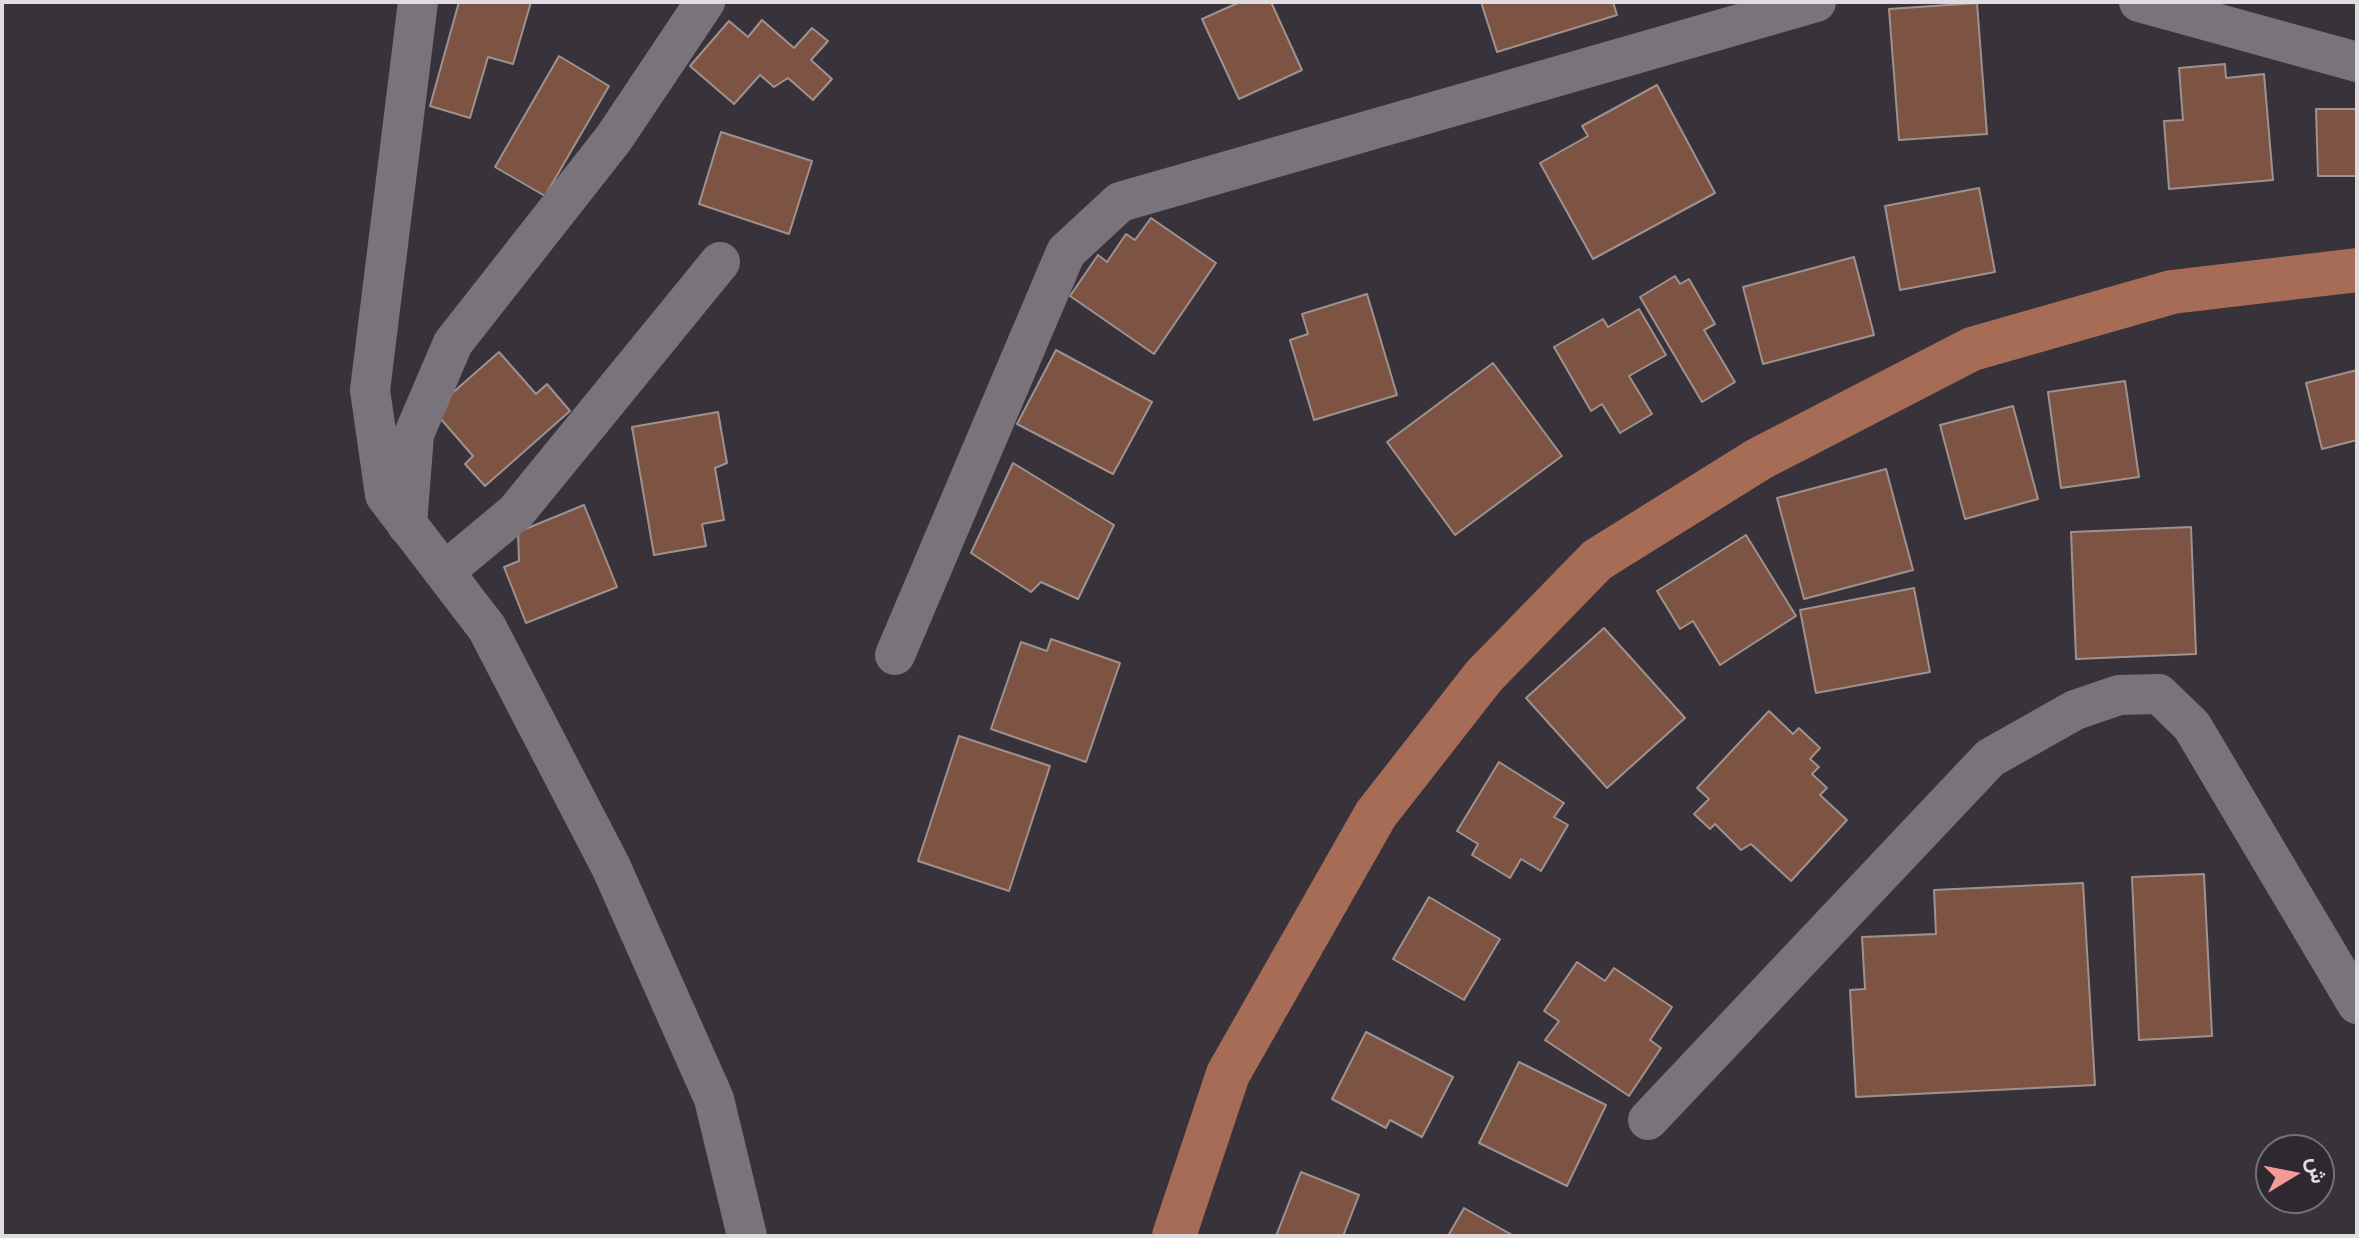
<!DOCTYPE html>
<meta charset="utf-8">
<style>
body{margin:0}
#map{position:relative;width:2359px;height:1238px;overflow:hidden;background:#38323a;font-family:"Work Sans",Vazirmatn,sans-serif}
canvas{display:block}
.frame{position:absolute;inset:0;border:4px solid #dfdbe0;pointer-events:none}
.north{position:absolute;left:2255px;top:1134px;width:80px;height:80px;box-sizing:border-box;background:#2e2830;border:2px solid #757076;border-radius:50%;rotate:80deg;font-size:22px;font-weight:700;line-height:32px;text-align:center;color:#dfdbe0}
.north::after{content:'';display:block;margin:auto;width:28px;height:36px;background:#f59b97;clip-path:polygon(50% 0,100% 100%,50% 72%,0 100%)}
</style>
<div id="map">
<canvas width="2359" height="1238"></canvas>
<div class="frame"></div>
<div class="north">ش</div>
</div>
<script>
const g = document.querySelector('canvas').getContext('2d');
g.lineJoin = 'round';
function fill(path, color) {
  g.fillStyle = color;
  g.fill(path, 'evenodd');
}
function strokePath(path, color, width, dash) {
  g.strokeStyle = color;
  g.lineWidth = width;
  g.lineCap = dash ? 'butt' : 'round';
  g.setLineDash(dash || []);
  g.stroke(path);
}
const building = new Path2D(`
 M459,2H531L513,64L488,57L470,118L430,106Z
 M1240,2H1271L1302,70L1239,99L1202,19Z
 M1481,2H1613L1617,15L1497,52Z
 M1977,3L1987,134L1899,140L1889,9Z
 M762,20L794,48L812,28L828,41L811,60L832,79L813,100L788,78L774,87L760,75L734,104L690,66L729,21L748,37Z
 M559,56L609,86L545,196L495,167Z
 M2225,64L2226,78L2264,74L2273,180L2169,189L2164,121L2183,120L2179,68Z
 M1657,85L1715,193L1593,259L1540,163L1588,136L1582,126Z
 M2316,109H2357V176H2318Z
 M721,132L812,161L789,234L699,204Z
 M1979,188L1995,272L1900,290L1885,206Z
 M1151,218L1216,263L1154,354L1070,296L1098,255L1107,262L1126,234L1135,240Z
 M1854,257L1874,335L1763,364L1743,287Z
 M1675,276L1680,284L1689,279L1715,324L1704,330L1735,382L1702,402L1640,297Z
 M1367,294L1397,395L1314,420L1290,340L1308,334L1302,314Z
 M1639,309L1666,355L1629,376L1652,414L1620,433L1602,404L1591,411L1554,347L1603,319L1608,327Z
 M1056,350L1152,402L1113,474L1017,424Z
 M499,352L536,394L547,384L570,411L485,486L465,464L473,456L433,410Z
 M1493,363L1562,456L1455,535L1387,442Z
 M2357,370V440L2322,449L2306,383Z
 M2125,381L2139,477L2061,488L2048,392Z
 M2013,406L2038,499L1965,519L1940,425Z
 M718,412L727,463L715,468L724,520L702,524L706,546L654,555L632,427Z
 M1013,463L1114,525L1078,599L1041,582L1031,592L971,553Z
 M1886,469L1913,570L1804,599L1777,498Z
 M584,505L617,587L526,623L504,567L519,561L518,532Z
 M2191,527L2196,654L2076,659L2071,532Z
 M1746,535L1796,616L1720,665L1693,621L1680,629L1657,591Z
 M1914,588L1930,672L1816,693L1800,610Z
 M1604,628L1685,718L1607,788L1526,698Z
 M1051,639L1120,663L1086,762L991,729L1021,642L1047,651Z
 M1769,711L1793,734L1799,728L1820,748L1810,759L1819,767L1812,774L1827,788L1820,795L1847,820L1791,881L1751,844L1741,850L1715,824L1710,829L1694,814L1709,799L1697,788Z
 M959,736L1050,766L1009,891L918,861Z
 M1499,762L1564,803L1554,817L1568,825L1541,871L1521,859L1510,878L1472,855L1478,844L1457,831Z
 M2204,874L2212,1036L2139,1040L2132,877Z
 M2083,883L2095,1085L1856,1097L1850,990L1865,989L1862,937L1936,934L1934,890Z
 M1429,897L1500,939L1464,1000L1393,959Z
 M1577,962L1605,981L1614,968L1672,1007L1650,1040L1661,1048L1629,1096L1545,1040L1559,1021L1544,1011Z
 M1366,1032L1453,1077L1422,1137L1390,1120L1386,1128L1332,1099Z
 M1519,1062L1606,1105L1567,1186L1479,1143Z
 M1301,1172L1359,1195L1343,1236H1276Z
 M1464,1208L1514,1236H1448Z`);
fill(building, '#7d5444');
strokePath(building, '#9f928e', 2);
strokePath(new Path2D(`
 M418,2L370,390L385,495L487,628L611,867L714,1099L747,1236
 M2139,2L2357,62
 M407,525L414,434L453,343L614,138L705,2
 M444,572L516,512L720,262
 M895,655L1066,252L1120,202L1816,2
 M1648,1120L1990,758L2075,710L2119,695L2159,694L2192,726L2357,1004`), '#79737c', 40);
strokePath(new Path2D(`
 M1174,1236L1228,1074L1376,814L1484,676L1597,560L1759,459L1972,349L2172,292L2357,270`), '#a76c56', 44);
</script>
